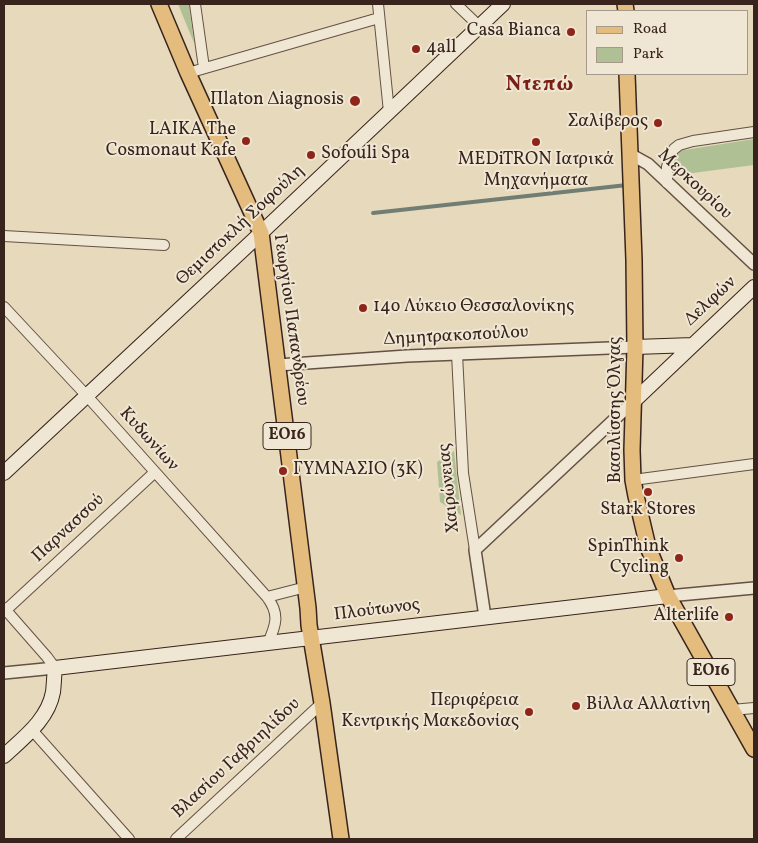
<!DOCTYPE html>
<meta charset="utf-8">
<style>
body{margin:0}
#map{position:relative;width:758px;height:843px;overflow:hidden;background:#e7d9bc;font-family:Vollkorn,serif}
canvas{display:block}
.frame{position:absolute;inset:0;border:5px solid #38241c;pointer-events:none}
.legend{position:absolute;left:586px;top:10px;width:162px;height:65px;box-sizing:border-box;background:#efe6d3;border:1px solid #a6988a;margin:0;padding:6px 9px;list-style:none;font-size:15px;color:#38241c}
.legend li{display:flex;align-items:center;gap:10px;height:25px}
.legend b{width:25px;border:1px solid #a6988a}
</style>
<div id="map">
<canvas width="758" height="843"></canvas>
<div class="frame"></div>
<ul class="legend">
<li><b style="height:6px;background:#e4bc7e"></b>Road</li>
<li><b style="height:14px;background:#b0c095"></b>Park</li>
</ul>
</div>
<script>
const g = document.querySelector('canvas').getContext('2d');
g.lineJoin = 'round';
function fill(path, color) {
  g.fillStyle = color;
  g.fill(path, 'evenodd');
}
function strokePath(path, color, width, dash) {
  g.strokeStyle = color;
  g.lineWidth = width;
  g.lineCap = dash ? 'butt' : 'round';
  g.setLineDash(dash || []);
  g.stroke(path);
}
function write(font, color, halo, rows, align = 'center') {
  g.font = font + ' Vollkorn,serif';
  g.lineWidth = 4;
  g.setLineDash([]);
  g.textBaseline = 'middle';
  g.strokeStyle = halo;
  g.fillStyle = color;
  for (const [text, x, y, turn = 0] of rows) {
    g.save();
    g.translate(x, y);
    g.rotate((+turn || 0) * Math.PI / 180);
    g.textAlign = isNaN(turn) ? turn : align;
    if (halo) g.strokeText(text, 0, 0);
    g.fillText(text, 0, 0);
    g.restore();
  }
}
fill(new Path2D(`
 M178,4H189L194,43Z
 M754,139V165L670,176L671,162L678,151Z
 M454,451L461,515L440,502L437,462Z`), '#b0c095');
strokePath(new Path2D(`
 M373,213L627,185`), '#717e74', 4);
const minor = new Path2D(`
 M195,4L204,68
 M378,4L389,112
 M456,4L479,26
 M188,73L379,18
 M667,183V167L670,155L674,149L679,145L693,141L754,132
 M4,236L164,245
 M4,307L87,396L267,597C280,614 276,625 268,643
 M457,354L463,473L475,550
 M633,480L754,464
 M267,597L306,587
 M4,608L47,657L55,668
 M6,610L155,472
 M732,710L754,708
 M32,730L129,839
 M176,839L322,703`);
const tertiary = new Path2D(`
 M630,154L648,164L754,264
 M278,365L407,356L635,347
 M668,596L754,588
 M485,617L475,550L634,401
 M4,673L55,668`);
const secondary = new Path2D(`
 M635,347L693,345
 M634,401L754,287
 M4,473L261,233L503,4
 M4,756C23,738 48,720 53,692C54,684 54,676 55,668L668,596`);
const primary = new Path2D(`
 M159,4L188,73L261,233L308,608L309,625L322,703L341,839
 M625,4L626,11
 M627,74L634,260L635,347L632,450L633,480L636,496L648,547L668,596L754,749`);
strokePath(minor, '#645144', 12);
strokePath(tertiary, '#645144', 14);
strokePath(secondary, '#38241c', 16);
strokePath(primary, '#38241c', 18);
strokePath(minor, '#efe6d3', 10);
strokePath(tertiary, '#efe6d3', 11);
strokePath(secondary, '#efe6d3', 14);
strokePath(primary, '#e4bc7e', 15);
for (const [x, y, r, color] of [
 [571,32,5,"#8f2418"],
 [416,49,5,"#8f2418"],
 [355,101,6,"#8f2418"],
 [658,123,5,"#8f2418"],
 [246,141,5,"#8f2418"],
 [536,142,5,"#8f2418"],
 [311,155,5,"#8f2418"],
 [363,308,5,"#8f2418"],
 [283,471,5,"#8f2418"],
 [648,492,5,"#8f2418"],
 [679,558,5,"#8f2418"],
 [729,617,5,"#8f2418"],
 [576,706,5,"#8f2418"],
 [529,712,5,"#8f2418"]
]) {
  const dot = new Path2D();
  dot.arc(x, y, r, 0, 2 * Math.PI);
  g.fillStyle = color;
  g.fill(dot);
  strokePath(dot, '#efe6d3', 2);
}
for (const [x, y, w] of [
 [287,436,48],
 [711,672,48]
]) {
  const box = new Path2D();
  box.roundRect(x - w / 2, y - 13.5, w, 27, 4);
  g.fillStyle = '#efe6d3';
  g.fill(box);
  strokePath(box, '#38241c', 1);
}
write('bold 16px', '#38241c', null, [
 ["ΕΟ16",287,436],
 ["ΕΟ16",711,672]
]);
write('18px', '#38241c', '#efe6d3', [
 ["Casa Bianca",561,32],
 ["4all",426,49,"left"],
 ["Πlaton Δiagnosis",344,101],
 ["Σαλίβερος",648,123],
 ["LAIKA The",236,131],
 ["Cosmonaut Kafe",236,152],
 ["Sofouli Spa",321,155,"left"],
 ["MEDiTRON Ιατρικά",536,161,"center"],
 ["Μηχανήματα",536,182,"center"],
 ["14ο Λύκειο Θεσσαλονίκης",373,308,"left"],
 ["ΓΥΜΝΑΣΙΟ (3Κ)",293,471,"left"],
 ["Stark Stores",648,511,"center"],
 ["SpinThink",669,548],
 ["Cycling",669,569],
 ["Alterlife",719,617],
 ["Περιφέρεια",519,702],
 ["Κεντρικής Μακεδονίας",519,723],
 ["Βίλλα Αλλατίνη",586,706,"left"]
], 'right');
write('18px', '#38241c', '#efe6d3', [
 ["Μερκουρίου",694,185,43],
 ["Θεμιστοκλή Σοφούλη",241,226,-43],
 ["Δελφών",711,302,-43],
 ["Γεωργίου Παπανδρέου",290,320,82],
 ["Δημητρακοπούλου",456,337,-3],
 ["Βασιλίσσης Όλγας",617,410,-90],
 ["Κυδωνίων",148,440,48],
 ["Χαιρώνειας",450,488,-96],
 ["Παρνασσού",69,529,-43],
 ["Πλούτωνος",377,611,-7],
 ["Βλασίου Γαβριηλίδου",237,759,-43]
]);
g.letterSpacing = '1px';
write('bold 22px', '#7a1f14', '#efe6d3', [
 ["Ντεπώ",540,86]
]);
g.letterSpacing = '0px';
</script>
